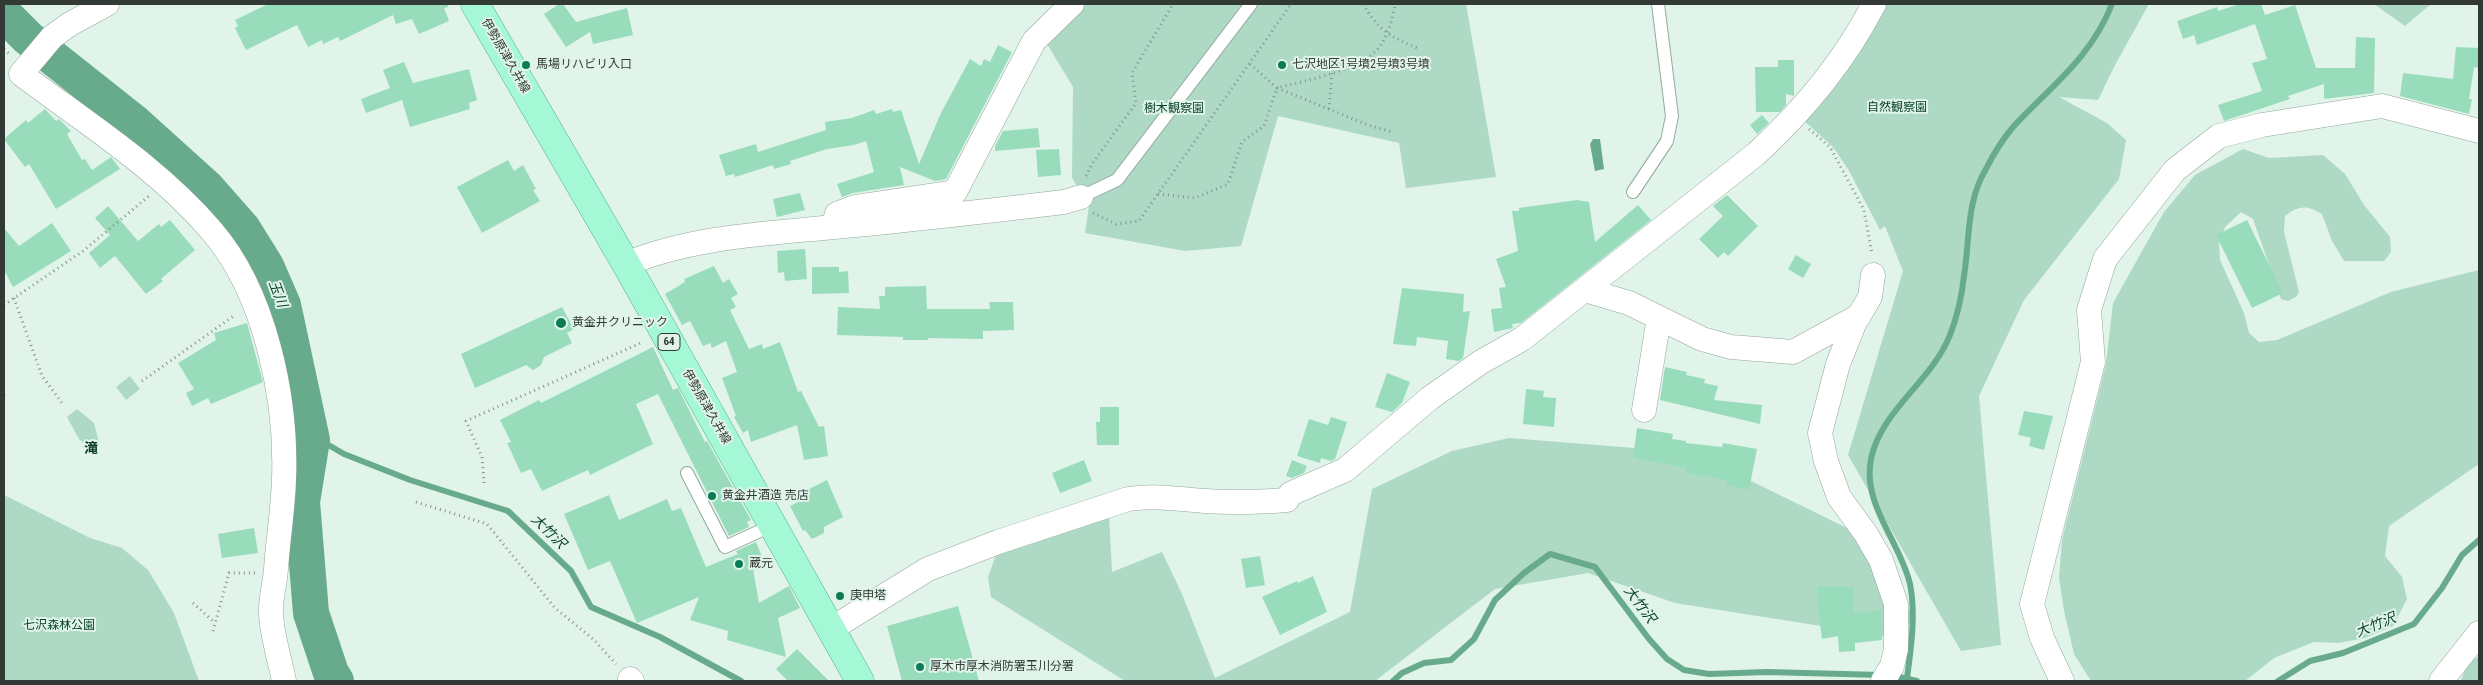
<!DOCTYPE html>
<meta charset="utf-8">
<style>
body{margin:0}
#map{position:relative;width:2483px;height:685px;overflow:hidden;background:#e0f4ea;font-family:"Roboto Condensed",sans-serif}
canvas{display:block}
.frame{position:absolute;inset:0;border:5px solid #333a36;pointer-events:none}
</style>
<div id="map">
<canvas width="2483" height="685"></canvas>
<div class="frame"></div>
</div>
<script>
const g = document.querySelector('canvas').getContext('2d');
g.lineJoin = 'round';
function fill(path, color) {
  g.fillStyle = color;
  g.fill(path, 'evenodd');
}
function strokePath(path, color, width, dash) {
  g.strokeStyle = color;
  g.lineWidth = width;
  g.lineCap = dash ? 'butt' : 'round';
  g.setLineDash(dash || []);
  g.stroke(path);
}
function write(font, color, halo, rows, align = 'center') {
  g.font = font + ' "Roboto Condensed","Noto Sans JP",sans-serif';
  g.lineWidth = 4;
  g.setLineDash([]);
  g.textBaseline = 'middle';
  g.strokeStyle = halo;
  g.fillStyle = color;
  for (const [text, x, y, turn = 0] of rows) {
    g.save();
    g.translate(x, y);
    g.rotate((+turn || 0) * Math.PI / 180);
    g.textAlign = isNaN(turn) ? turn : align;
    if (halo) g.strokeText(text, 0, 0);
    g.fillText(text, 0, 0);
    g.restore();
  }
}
fill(new Path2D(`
 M1082,4H1466L1496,177L1406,188L1399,143L1278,116L1241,246L1185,251L1085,233L1089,206L1072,178L1073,87L1047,44Z
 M1882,4H2149L2115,65L2098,100L2059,97L2107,123L2126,140L2119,179L2024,300L1979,396L2001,645L1961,651L1848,455L1903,271L1885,226L1880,230L1848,169L1833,147L1801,118Z
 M2374,4H2431L2405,26Z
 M2243,149L2269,158L2323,155L2345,174L2364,205L2390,237L2391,252L2384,261H2344L2332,241L2322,214C2307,205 2299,205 2285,216L2284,232L2299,292L2296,297L2288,301L2281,299L2253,219L2241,212L2225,227L2219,243L2220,260L2244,313L2249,333L2259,342L2277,340L2391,292L2479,270V464L2389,526L2385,556L2402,577L2407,599L2393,626L2365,638L2339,643L2314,642L2274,658L2245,681H2091L2074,654L2064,611L2059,578L2062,540L2106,364L2113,303L2164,212L2195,175Z
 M130,376L140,389L126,400L116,387Z
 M77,409L94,423L99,443L91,450L79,439L67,417Z
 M1509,438L1647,449L1741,476L1851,530L1916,619L1891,637L1675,603L1588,573L1495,589L1375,681H1125L991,597L988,577L996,555L1109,516L1112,572L1162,552L1182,594L1215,678L1350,612L1372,489L1452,451Z
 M4,495L90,538L122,548L148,570L174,613L199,681H4Z
 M2479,657V681H2461L2468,661Z`), '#aed9c4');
fill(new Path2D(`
 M1593,139H1600L1604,169L1595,171L1590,144Z`), '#68aa8c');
strokePath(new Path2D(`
 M312,440L325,443L344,454L410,480L508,511L571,571L591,607L660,637L741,681
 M1891,675L1917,681
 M1907,678C1911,648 1916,614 1910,584C1900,541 1862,505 1871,459C1881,410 1932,381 1950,335C1957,317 1962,295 1964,276C1970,239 1966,202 1986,169C1993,155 2003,139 2013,127C2050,87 2091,58 2112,4
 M1393,681L1402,673L1424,663L1451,660L1474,639L1495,600L1524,573L1550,554L1595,567L1649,639L1667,659L1684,670L1709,674L1767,672L1881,675
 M2278,681L2310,661L2343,653L2414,624L2442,588L2462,555L2479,540`), '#68aa8c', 6);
strokePath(new Path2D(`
 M4,14L28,38L134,122L206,187L243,229L266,266L283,305L312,440L302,502L311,613L331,673L336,681`), '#68aa8c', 36);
fill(new Path2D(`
 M268,4H448V7L444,8L449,21L419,34L412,19L396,24L393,15L340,41L338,37L323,44L322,40L308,47L297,25L246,50L235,28L238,26L235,20Z
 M559,4H563L576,22L627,8L633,35L593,44L590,32L566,47L544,14Z
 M2240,4H2261L2265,15L2295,5L2316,68H2355L2356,37L2375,38L2374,93L2324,99V84L2288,96L2290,99L2224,121L2218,105L2262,91L2252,63L2267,59L2255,24L2197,45L2194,35L2183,39L2177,21L2217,7L2218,11Z
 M998,45L1012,52L946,179L935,181L900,167L904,185L853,193L842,197L837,184L874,172L866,141L854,145L827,149L790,161L791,164L774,169L773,165L735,177L734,174L726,176L719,155L756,144L758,152L826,130L825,122L852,118L874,110L876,114L892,109L893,112L901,110L919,164L941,113L970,59L981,66L984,59L990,62Z
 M2456,47L2479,48V68L2474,67L2469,99H2472L2469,114L2400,96L2403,73L2453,79Z
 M1778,60H1794V96L1786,94V105L1780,112H1756L1755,67H1778Z
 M404,62L413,83L469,69L477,100L469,103L470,109L410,127L402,100L366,113L361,99L390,88L383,70Z
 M45,109L56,121L59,119L71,131L67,134L82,160L85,159L92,170L111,157L120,169L56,209L29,164L25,167L4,139L26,120L28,123Z
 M1762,115L1769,123L1757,134L1750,125Z
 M1038,128L1040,147L995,151V146L1003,131Z
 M1059,149L1061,175L1038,177L1036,150Z
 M508,160L514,171L523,165L536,189L533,190L540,201L482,233L457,187Z
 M800,193L805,210L777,217L773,199Z
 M1727,195L1758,226L1728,256L1724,252L1718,258L1699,239L1723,216L1713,206Z
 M1577,200L1589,202L1595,242L1638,205L1651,220L1521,323L1512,324L1513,328L1494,332L1491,309L1502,308L1499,288L1506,287L1496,259L1518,251L1512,211H1519V208Z
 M108,206L138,241L159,224L161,227L170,220L195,250L161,279L163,281L146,294L115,256L100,268L89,253L110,235L95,218Z
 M2247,220L2283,293L2252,308L2216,235Z
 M52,223L71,251L13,287L4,270V228L19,246Z
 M805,249L807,279L785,281L784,272L778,273L777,251Z
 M1796,255L1811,264L1803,278L1788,269Z
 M714,266L723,283L729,279L738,294L731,298L736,307L730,310L749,349L762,344L763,349L780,342L798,392L801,391L819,427L824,426L828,456L804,460L797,425L751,442L748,430L743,433L734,417L736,416L722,378L737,372L726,341L712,348L710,343L703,346L690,321L682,325L665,294L685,282L684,279Z
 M812,267H839V272L848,271L849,293L812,294Z
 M926,286L927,309H990L989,302H1013L1014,330L983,331V339L928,338V340H903V337L837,335L838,307L880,309L879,296H885V287Z
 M1402,288L1464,294L1463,312L1470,311L1463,358L1459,361L1446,359L1448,341L1417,337L1416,346L1393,344Z
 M562,307L574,329L567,333L572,343L544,357L541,365L533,370L526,365L475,388L461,354Z
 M247,323L263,382L211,404L208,398L192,406L186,393L194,389L178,363L216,340L214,333Z
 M653,347L673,390L678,388L705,442L707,441L751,520L747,522L749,527L729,536L658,394L636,404L653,444L590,475L588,470L542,491L531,469L521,473L507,443L511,442L500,420L539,400L541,403Z
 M1665,367L1687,372L1686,375L1705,379L1704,383L1718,386L1714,400L1762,405L1760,424L1660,400Z
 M1387,373L1410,382L1402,403L1392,412L1375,407Z
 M1526,389L1544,391L1543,397L1556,398L1554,427L1523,424Z
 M1100,407H1119V445H1097L1096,422H1100Z
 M2024,411L2053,416L2044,450L2029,446L2031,438L2018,435Z
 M1331,417L1347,422L1335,459L1331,461L1321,458L1320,463L1297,456L1309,419L1328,425Z
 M1637,428L1673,434L1672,439L1686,441V443L1722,447L1723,443L1757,449L1749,490L1726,485L1727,480L1686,473V468L1633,458Z
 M1084,460L1092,481L1060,493L1052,473Z
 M1292,460L1307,466L1304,473L1292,478L1286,476Z
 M827,480L843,517L824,527V533L812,539L805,530L803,531L790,506L800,501L797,495Z
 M609,495L619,520L667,499L672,511L681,508L706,567L738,554L736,551L756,542L765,564L753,569L759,603L789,586L800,608L778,618L786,657L727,640L728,631L690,620L699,597L637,623L610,561L588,570L564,514Z
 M254,528L258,553L222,558L218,534Z
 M1260,556L1265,585L1246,588L1241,559Z
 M1313,576L1327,612L1280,635L1262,597L1297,581L1298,583Z
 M1818,586L1853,587V613L1881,610L1882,640L1855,643V651L1839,652L1838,636L1822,639L1816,593H1818Z
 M958,606L979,681H902L887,626Z
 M797,649L829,681H788L776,669Z`), '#99dcbc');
const lane = new Path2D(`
 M1633,192L1667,141L1672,116L1658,4
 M1081,197L1117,180L1251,4
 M687,473L725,547L773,525`);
const street = new Path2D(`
 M107,4L70,24L52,37L21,74C86,123 158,168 211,230C265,292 287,398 284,479C283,509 278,540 276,569C275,584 270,600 271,614C272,636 280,660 284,681
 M833,227L837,214L855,207L955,192L1034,41L1072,4
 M626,264C691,237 764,234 834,227C911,220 988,211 1064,202L1081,197
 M1873,275L1870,297L1854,324L1838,364L1820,433L1826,461L1839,497L1866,534L1881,560L1896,604V649L1892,666L1883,681
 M1585,290L1629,303L1702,339L1731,347L1793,352L1859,316
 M1644,410L1659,318
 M831,629L928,569L998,542L1128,499C1155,495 1179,499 1205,501C1232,503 1260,502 1287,500L1290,494L1345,470L1430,398L1481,362L1522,339L1756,154C1804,110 1844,62 1874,4
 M630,679L632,681
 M2062,681L2042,638L2032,604L2093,362L2089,310L2105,259L2175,170L2219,136L2262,125L2382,106L2479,131
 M2441,681L2479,633`);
const primary = new Path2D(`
 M475,4L626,264L860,681`);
strokePath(lane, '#94a69d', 14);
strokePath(street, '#94a69d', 25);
strokePath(primary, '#55b28c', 29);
strokePath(new Path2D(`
 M1363,4C1377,28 1390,37 1417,48
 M4,49L11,56
 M1250,64L1277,88C1306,80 1355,72 1377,50C1387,39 1393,18 1395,4
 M1329,109L1332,73
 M1809,129L1830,147L1864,210L1872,254
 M1086,176L1092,164L1136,103L1132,73L1173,4
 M1158,194L1195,198L1228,184L1242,142L1264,126L1277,88L1368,125L1392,132
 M1093,213L1116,224L1139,221L1291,4
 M14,298L42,376L62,403
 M4,305L83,251L149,196
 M142,381L235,315
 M4,395L6,399
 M484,483L482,457L466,421L643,342
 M416,502L487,524L555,608L593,639L616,664
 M193,603L215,623
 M213,631L229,573H255`), '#86938d', 3, [1, 4]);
strokePath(lane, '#fff', 12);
strokePath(street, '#fff', 24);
strokePath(primary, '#a4f8d6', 28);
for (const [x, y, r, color] of [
 [526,65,5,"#0c7b56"],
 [1282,65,5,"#0c7b56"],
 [561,323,6,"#0c7b56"],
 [712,496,5,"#0c7b56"],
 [739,564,5,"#0c7b56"],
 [840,596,5,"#0c7b56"],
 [920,667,5,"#0c7b56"]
]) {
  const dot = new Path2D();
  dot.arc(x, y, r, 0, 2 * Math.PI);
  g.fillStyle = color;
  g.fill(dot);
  strokePath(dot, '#e0f4ea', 2);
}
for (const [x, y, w] of [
 [669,342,22]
]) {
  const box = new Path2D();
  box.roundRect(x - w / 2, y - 8.5, w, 17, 4);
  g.fillStyle = '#e0f4ea';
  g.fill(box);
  strokePath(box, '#333a36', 1);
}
write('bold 11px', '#333a36', null, [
 ["64",669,342]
]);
write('12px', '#333a36', '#e0f4ea', [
 ["伊勢原津久井線",505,56,60],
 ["伊勢原津久井線",706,407,60]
]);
write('12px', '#333a36', '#e0f4ea', [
 ["馬場リハビリ入口",536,65],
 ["七沢地区1号墳2号墳3号墳",1292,65],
 ["黄金井クリニック",572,323],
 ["黄金井酒造 売店",722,496],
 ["蔵元",749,564],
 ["庚申塔",850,596],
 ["厚木市厚木消防署玉川分署",930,667]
], 'left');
write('12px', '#063f2b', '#e0f4ea', [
 ["自然観察園",1897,108],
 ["樹木観察園",1174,109],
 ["七沢森林公園",59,626]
]);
write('italic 14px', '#0b422e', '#e0f4ea', [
 ["玉川",277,294,69],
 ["大竹沢",548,532,44],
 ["大竹沢",1639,605,53],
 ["大竹沢",2376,626,-22]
]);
write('bold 14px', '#0e3d2b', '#e0f4ea', [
 ["滝",91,449]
]);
</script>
